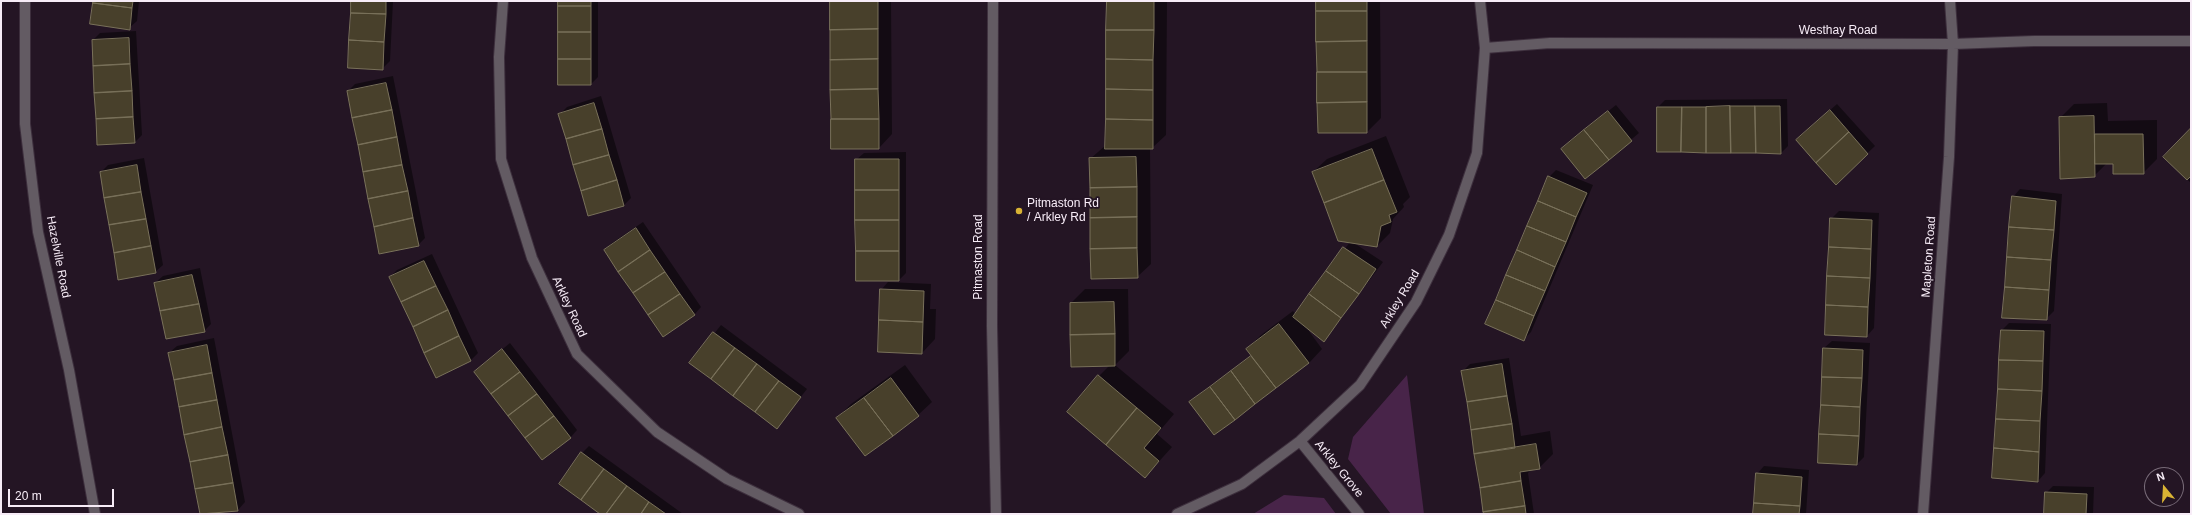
<!DOCTYPE html>
<style>
body{margin:0}
#map{position:relative;width:2192px;height:515px;overflow:hidden;background:#241524;font-family:Helvetica,sans-serif}
canvas{display:block}
.frame{position:absolute;inset:0;border:2px solid #f7ecf7;pointer-events:none}
.north{position:absolute;left:2144px;top:467px;width:40px;height:40px;box-sizing:border-box;background:#241524;border:1px solid #786b78;border-radius:50%;rotate:342deg;font-size:11px;font-weight:700;line-height:16px;text-align:center;color:#f7ecf7}
.north::after{content:'';display:block;margin:auto;width:14px;height:18px;background:#d9b334;clip-path:polygon(50% 0,100% 100%,50% 72%,0 100%)}
.scale{position:absolute;left:8px;top:489px;width:106px;height:18px;box-sizing:border-box;border:2px solid #f7ecf7;border-top:0;padding-left:5px;font-size:12px;line-height:14px;white-space:nowrap;color:#f7ecf7;-webkit-text-stroke:3px #241524;paint-order:stroke}
</style>
<div id="map">
<canvas width="2192" height="515"></canvas>
<div class="frame"></div>
<div class="north">N</div>
<div class="scale">20 m</div>
</div>
<script>
const g = document.querySelector('canvas').getContext('2d');
g.lineJoin = 'round';
function fill(path, color) {
  g.fillStyle = color;
  g.fill(path, 'evenodd');
}
function strokePath(path, color, width, dash) {
  g.strokeStyle = color;
  g.lineWidth = width;
  g.lineCap = dash ? 'butt' : 'round';
  g.setLineDash(dash || []);
  g.stroke(path);
}
function write(font, color, halo, rows, align = 'center') {
  g.font = font + ' Helvetica,sans-serif';
  g.lineWidth = 3.5;
  g.setLineDash([]);
  g.textBaseline = 'middle';
  g.strokeStyle = halo;
  g.fillStyle = color;
  for (const [text, x, y, turn = 0] of rows) {
    g.save();
    g.translate(x, y);
    g.rotate((+turn || 0) * Math.PI / 180);
    g.textAlign = isNaN(turn) ? turn : align;
    if (halo) g.strokeText(text, 0, 0);
    g.fillText(text, 0, 0);
    g.restore();
  }
}
fill(new Path2D(`
 M1407,375L1424,514H1391L1348,459L1353,437Z
 M1284,495L1324,498L1336,514H1253Z`), '#482449');
fill(new Path2D(`
 M94,1H139L137,21L129,28Z
 M353,1H393L390,61L382,69Z
 M559,1H598V77L591,84H559Z
 M831,1H891L892,134L879,148Z
 M1108,1H1167L1166,135L1152,148H1150L1151,264L1137,277L1090,159L1106,145Z
 M1317,1H1380L1381,118L1367,132Z
 M136,31L142,135L135,142L93,40L100,33Z
 M393,76L425,238L418,245L348,91L355,84Z
 M601,96L631,198L624,205L560,114L567,107Z
 M1787,99L1788,146L1781,153L1658,107L1665,100Z
 M2107,103L2108,121L2157,120V159L2143,173L2114,163H2107L2094,176L2060,118L2074,104Z
 M1837,104L1875,146L1836,183L1804,133Z
 M1616,105L1639,133L1585,178L1569,142Z
 M2191,130V183L2164,157Z
 M1386,136L1410,197L1403,204L1404,207L1393,219L1390,233L1377,246L1354,243L1383,262L1324,341L1306,327L1322,349L1309,363L1214,434L1191,402L1252,355L1247,349L1261,335L1293,311L1296,315L1350,242L1313,172L1327,159Z
 M906,152V273L899,280L856,160L864,153Z
 M144,158L163,265L155,272L119,278L101,172L108,165Z
 M1556,170L1593,185L1531,332L1524,339L1549,177Z
 M2020,189L2062,194L2054,311L2046,319L2013,197Z
 M1839,211L1879,213L1874,328L1867,336L1831,219Z
 M643,222L701,307L694,315L605,250L612,243Z
 M432,254L478,353L471,360L437,376L390,277L397,270Z
 M200,268L211,324L204,331L155,283L163,276Z
 M888,282L931,284L930,309H936L935,339L922,353L881,290Z
 M1085,289H1128L1129,351L1115,365L1174,414L1157,434L1172,447L1145,477L1099,376L1110,365L1071,303Z
 M2009,323L2051,324L2045,473L2038,481L2002,330Z
 M721,325L807,389L777,427L691,363Z
 M214,338L245,502L238,510L201,514L169,353L177,346Z
 M1832,341L1870,343L1864,457L1857,464L1824,348Z
 M510,343L577,430L570,438L475,372Z
 M1509,358L1521,436L1550,431L1553,454L1539,468L1532,469L1528,473L1534,514H1485L1462,372L1470,364Z
 M905,365L932,402L918,415L837,418L851,404Z
 M589,446L683,514H602L582,453Z
 M1764,466L1809,470L1806,514H1754L1757,474Z
 M2053,486L2094,487L2093,514H2045L2046,493Z`), '#0007');
const building = new Path2D(`
 M93,1H133L132,8L93,3Z
 M351,1H386V14L351,13Z
 M558,1H591V6H558Z
 M830,1H878V29L830,30Z
 M1107,1H1154V30H1106Z
 M1316,1H1367V11H1316Z
 M93,3L132,8L130,30L90,24Z
 M558,6H591V32H558Z
 M1316,11H1367V41L1316,42Z
 M351,13L386,14L384,42L349,40Z
 M878,29V59L830,60V30Z
 M1106,30H1154L1153,60L1106,59Z
 M558,32H591V59H558Z
 M129,38L130,64L93,66L92,40Z
 M349,40L384,42L383,70L348,68Z
 M1367,41V72H1317L1316,42Z
 M558,59H591V85H558Z
 M878,59V89L830,90V60Z
 M1106,59L1153,60V90L1106,89Z
 M130,64L132,91L94,93L93,66Z
 M1317,72H1367V102L1317,103Z
 M386,83L392,110L352,118L347,91Z
 M878,89L879,119H831L830,90Z
 M1106,89L1153,90V120L1106,119Z
 M132,91L133,117L96,119L94,93Z
 M1367,102V133H1318L1317,103Z
 M594,103L602,129L566,139L558,114Z
 M1730,106L1731,153H1706V107Z
 M1730,106H1755L1756,153H1731Z
 M1755,106H1780L1781,154L1756,153Z
 M1657,107H1682L1681,152H1657Z
 M1682,107H1706V153L1681,152Z
 M392,110L397,137L358,145L352,118Z
 M1830,110L1849,132L1816,163L1796,140Z
 M1608,111L1632,141L1609,160L1584,130Z
 M2094,116L2095,177L2060,179L2059,117Z
 M133,117L135,143L97,145L96,119Z
 M831,119H879V149H831Z
 M1106,119L1153,120V149H1105Z
 M2191,128V176L2187,180L2163,157Z
 M602,129L609,155L573,165L566,139Z
 M1584,130L1609,160L1585,179L1561,149Z
 M1849,132L1868,154L1836,185L1816,163Z
 M2095,134H2143L2144,174H2113V164H2095Z
 M397,137L402,165L363,172L358,145Z
 M1372,149L1384,180L1324,203L1312,172Z
 M609,155L617,180L581,191L573,165Z
 M1136,157L1137,187L1090,188L1089,158Z
 M855,159H899V190H855Z
 M137,165L141,192L104,198L100,172Z
 M402,165L408,191L368,199L363,172Z
 M1548,176L1587,193L1576,217L1538,201Z
 M617,180L624,206L588,216L581,191Z
 M1384,180L1397,212L1389,215L1391,222L1381,226L1377,247L1338,241L1324,203Z
 M1137,187V217L1090,218V188Z
 M855,190H899V220H855Z
 M408,191L413,218L374,227L368,199Z
 M141,192L146,219L109,225L104,198Z
 M2012,196L2056,201L2054,230L2009,227Z
 M1538,201L1576,217L1566,242L1527,226Z
 M1137,217V248L1090,249V218Z
 M413,218L419,246L379,254L374,227Z
 M1830,218L1872,220L1871,249L1829,247Z
 M146,219L151,246L114,253L109,225Z
 M855,220H899V251H856Z
 M1527,226L1566,242L1555,267L1517,250Z
 M2009,227L2054,230L2051,260L2007,257Z
 M636,228L650,250L618,272L604,250Z
 M151,246L156,273L118,280L114,253Z
 M1343,247L1376,269L1359,294L1326,271Z
 M1829,247L1871,249L1870,278L1827,276Z
 M1137,248L1138,278L1091,279L1090,249Z
 M650,250L665,272L633,293L618,272Z
 M1517,250L1555,267L1545,291L1506,275Z
 M856,251H899V281H856Z
 M2007,257L2051,260L2049,290L2005,287Z
 M424,261L436,286L401,302L389,277Z
 M1326,271L1359,294L1341,318L1309,294Z
 M665,272L680,294L648,315L633,293Z
 M192,275L199,304L160,311L154,283Z
 M1506,275L1545,291L1534,316L1496,300Z
 M1827,276L1870,278L1868,307L1826,305Z
 M436,286L448,310L413,327L401,302Z
 M2005,287L2049,290L2047,320L2002,318Z
 M880,289L924,291L923,322L879,320Z
 M680,294L695,315L663,337L648,315Z
 M1309,294L1341,318L1324,342L1293,317Z
 M1496,300L1534,316L1524,341L1485,324Z
 M1114,302L1115,334L1070,335V303Z
 M199,304L205,332L166,339L160,311Z
 M1826,305L1868,307L1867,337L1825,335Z
 M448,310L459,336L424,353L413,327Z
 M879,320L923,322L922,354L878,352Z
 M1279,324L1309,363L1276,388L1246,349Z
 M2001,330L2044,331L2043,361L1999,360Z
 M713,332L735,348L711,379L689,363Z
 M1115,334V366L1071,367L1070,335Z
 M459,336L471,361L436,378L424,353Z
 M207,345L212,373L174,380L168,353Z
 M735,348L757,364L733,396L711,379Z
 M1823,348L1863,350L1862,378L1822,377Z
 M502,349L520,372L491,394L474,372Z
 M1251,356L1276,388L1255,404L1231,371Z
 M1999,360L2043,361L2042,391L1998,389Z
 M757,364L779,381L755,412L733,396Z
 M1502,364L1507,396L1467,402L1461,371Z
 M1231,371L1255,404L1235,420L1210,387Z
 M520,372L537,394L508,416L491,394Z
 M212,373L217,400L179,407L174,380Z
 M1098,375L1137,408L1106,445L1067,412Z
 M1822,377L1862,378L1860,407L1821,405Z
 M891,378L919,416L893,436L864,398Z
 M779,381L801,397L777,429L755,412Z
 M1210,387L1235,420L1214,435L1189,402Z
 M1998,389L2042,391L2040,421L1996,419Z
 M537,394L554,416L525,438L508,416Z
 M1507,396L1512,424L1471,430L1467,402Z
 M864,398L893,436L865,456L836,418Z
 M217,400L222,427L184,435L179,407Z
 M1821,405L1860,407L1859,436L1819,434Z
 M1137,408L1161,428L1144,448L1159,461L1145,478L1106,445Z
 M554,416L571,438L542,460L525,438Z
 M1996,419L2040,421L2039,452L1994,448Z
 M1512,424L1515,448L1474,454L1471,430Z
 M222,427L228,455L190,462L184,435Z
 M1819,434L1859,436L1857,465L1818,463Z
 M1536,444L1540,469L1520,472L1521,481L1480,488L1474,454Z
 M1994,448L2039,452L2038,482L1992,478Z
 M581,452L604,469L581,500L559,484Z
 M228,455L233,483L195,489L190,462Z
 M604,469L627,486L606,514H600L581,500Z
 M1756,473L1802,477L1800,506L1754,503Z
 M1521,481L1525,506L1483,512L1480,488Z
 M233,483L238,511L200,514L195,489Z
 M627,486L649,502L641,514H606Z
 M2045,492L2087,494L2086,514H2044Z
 M649,502L666,514H641Z
 M1754,503L1800,506L1799,514H1753Z
 M1525,506L1526,514H1484L1483,512Z`);
fill(building, '#48402b');
strokePath(building, '#79715a', 1);
const minor = new Path2D(`
 M25,1V124L38,232L69,370L95,514
 M503,1L499,57L501,159L532,258L577,354L657,432L727,479L799,514
 M993,1L992,326L996,514
 M1485,48L1550,43L1953,44L2034,41H2191
 M1300,441L1359,514
 M1177,514L1242,484L1300,441L1360,385L1416,302L1449,235L1477,153L1485,48L1480,1
 M1923,514L1949,157L1953,44L1950,1`);
strokePath(minor, '#3d2f3d', 12);
strokePath(minor, '#635b63', 10);
for (const [x, y, r, color] of [
 [1019,211,4,"#d9b334"]
]) {
  const dot = new Path2D();
  dot.arc(x, y, r, 0, 2 * Math.PI);
  g.fillStyle = color;
  g.fill(dot);
  strokePath(dot, '#241524', 1.5);
}
write('12px', '#f7ecf7', '#241524', [
 ["Westhay Road",1838,31],
 ["Hazelville Road",58,257,79],
 ["Pitmaston Road",979,257,-90],
 ["Mapleton Road",1929,257,-86],
 ["Arkley Road",1400,299,-59],
 ["Arkley Road",569,307,65],
 ["Arkley Grove",1339,469,51]
]);
write('12px', '#f7ecf7', '#241524', [
 ["Pitmaston Rd",1027,204],
 ["/ Arkley Rd",1027,218]
], 'left');
</script>
